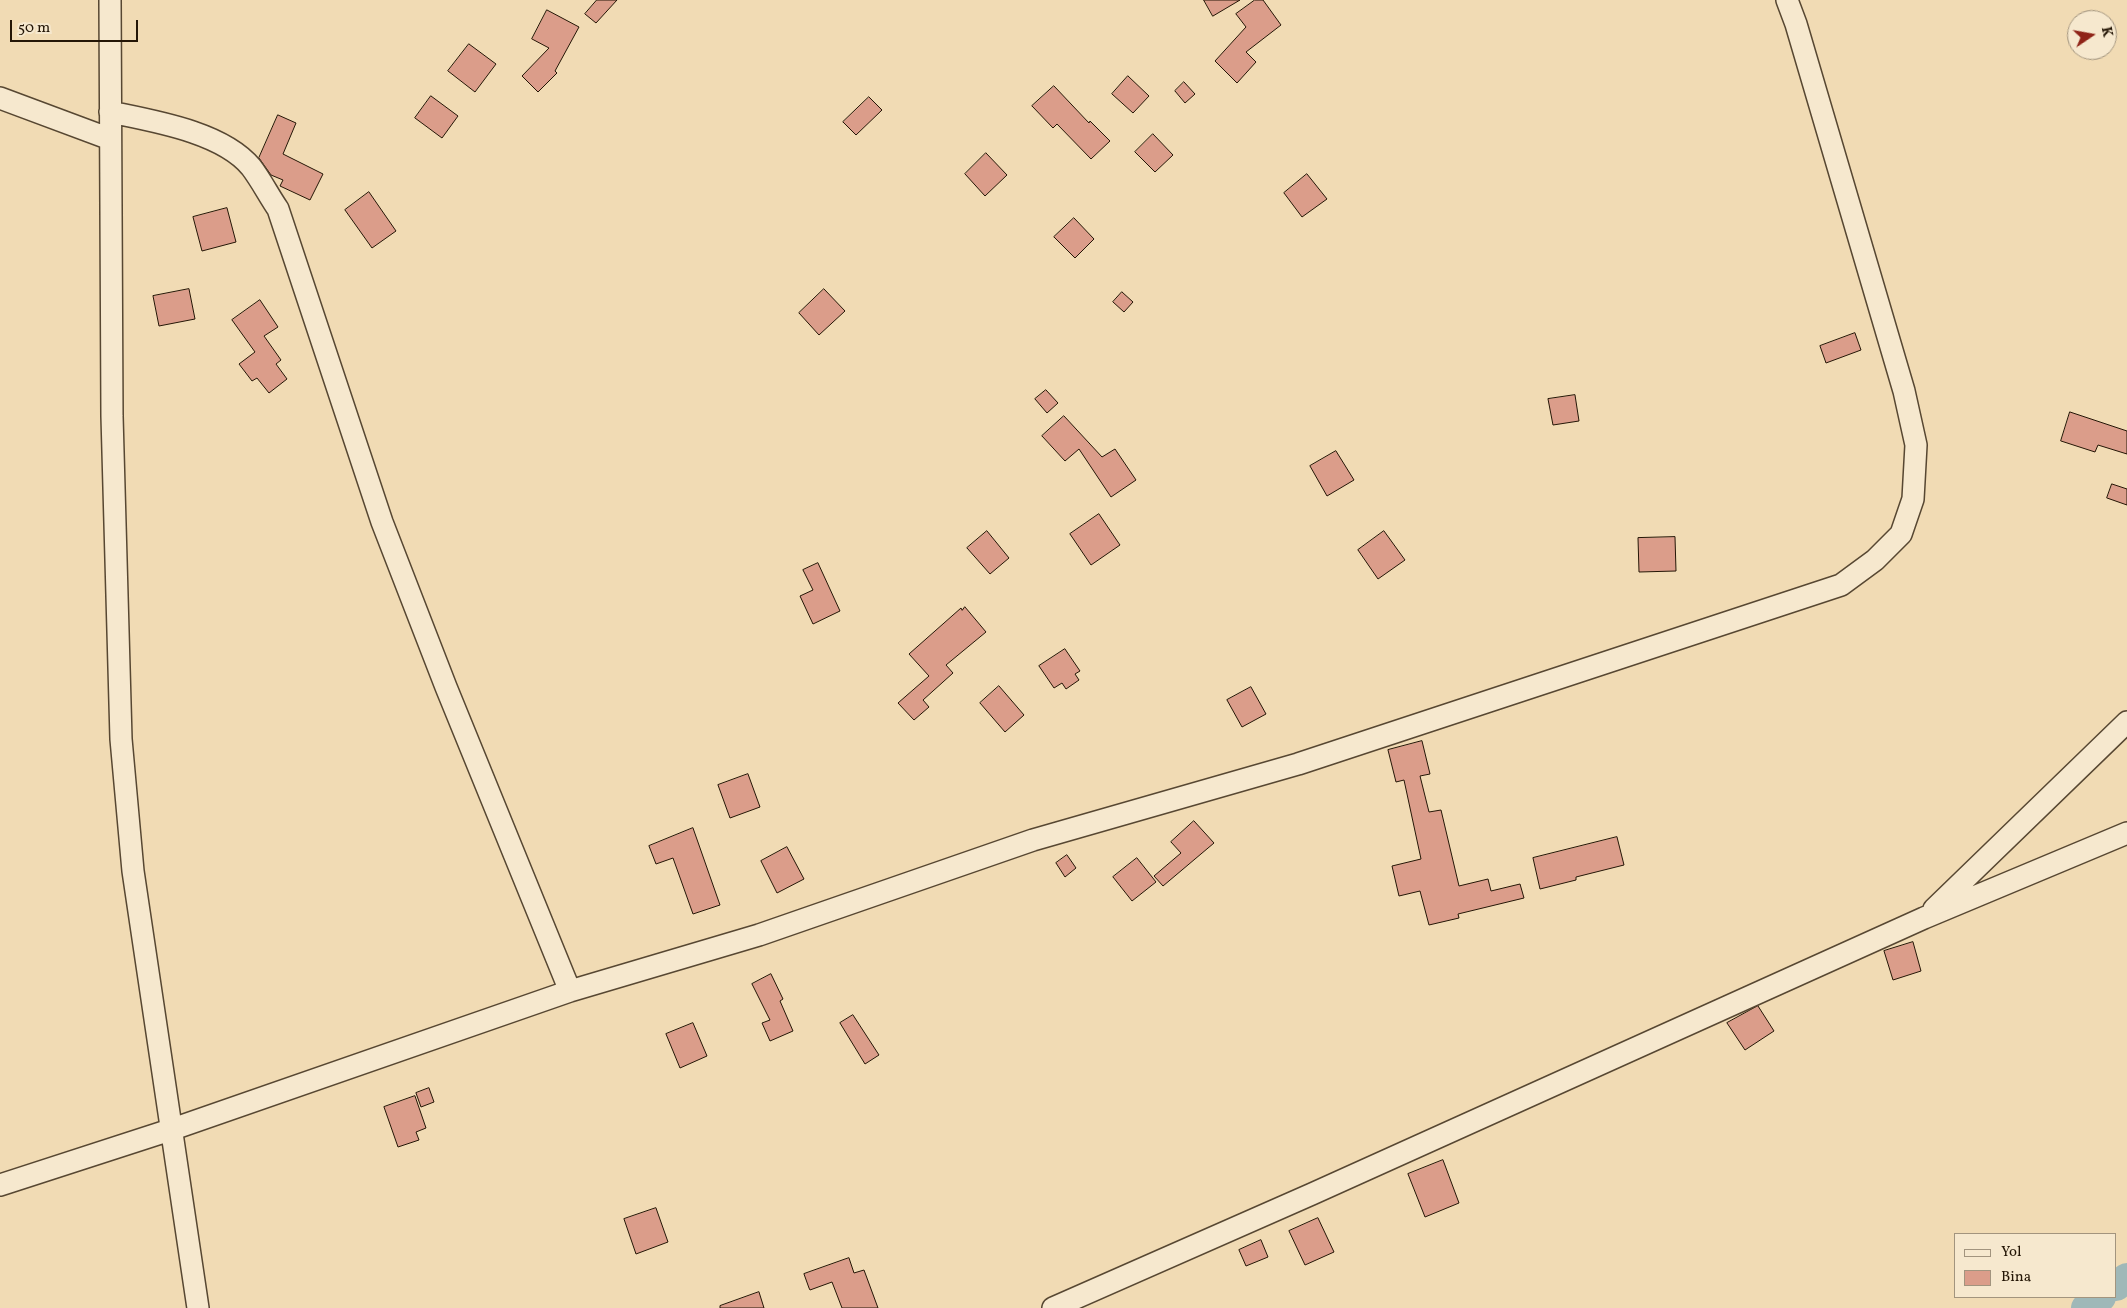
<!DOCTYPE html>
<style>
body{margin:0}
#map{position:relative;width:2127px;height:1308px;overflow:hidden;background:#f1dbb4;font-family:Vollkorn,serif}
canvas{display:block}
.legend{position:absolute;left:1954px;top:1233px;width:162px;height:65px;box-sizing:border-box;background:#f6e8ce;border:1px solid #a2947e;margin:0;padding:6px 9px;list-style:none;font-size:15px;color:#241606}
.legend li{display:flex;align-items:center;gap:10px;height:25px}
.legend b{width:25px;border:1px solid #a2947e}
.north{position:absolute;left:2067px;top:10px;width:50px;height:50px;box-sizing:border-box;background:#f6e8ce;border:1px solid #a2947e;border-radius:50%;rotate:78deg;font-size:14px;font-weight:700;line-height:20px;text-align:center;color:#241606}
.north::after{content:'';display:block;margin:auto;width:18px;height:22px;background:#8f2418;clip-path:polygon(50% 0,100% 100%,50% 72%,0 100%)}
.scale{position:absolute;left:10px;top:20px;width:128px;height:22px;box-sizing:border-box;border:2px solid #241606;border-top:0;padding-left:6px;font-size:15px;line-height:18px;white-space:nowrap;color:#241606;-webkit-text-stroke:4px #f6e8ce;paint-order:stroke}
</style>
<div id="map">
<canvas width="2127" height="1308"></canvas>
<ul class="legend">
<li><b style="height:6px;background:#f6e8ce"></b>Yol</li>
<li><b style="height:14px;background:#db9d8a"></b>Bina</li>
</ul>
<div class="north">K</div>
<div class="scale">50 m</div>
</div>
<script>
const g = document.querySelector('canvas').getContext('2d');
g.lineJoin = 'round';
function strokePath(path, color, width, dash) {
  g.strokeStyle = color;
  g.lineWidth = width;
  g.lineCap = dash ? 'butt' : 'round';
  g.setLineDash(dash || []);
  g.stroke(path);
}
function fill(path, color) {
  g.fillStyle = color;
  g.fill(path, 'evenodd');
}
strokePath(new Path2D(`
 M2116,1286L2127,1278
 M2086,1308L2101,1297`), '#9fb8b8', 30);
const building = new Path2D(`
 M597,0H617L596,23L585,14Z
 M1204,0H1240L1213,16Z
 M1255,0H1263L1281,25L1246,52L1256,62L1237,83L1215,61L1246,27L1236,14Z
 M547,10L579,27L555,71L557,73L538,92L522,76L549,48L532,39Z
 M469,44L496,64L475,92L448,71Z
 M1128,76L1149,96L1133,113L1112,94Z
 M1184,82L1195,94L1185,103L1175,91Z
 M1054,86L1089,123L1090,121L1110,141L1091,159L1057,124L1053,128L1032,106Z
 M431,96L458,116L442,138L415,118Z
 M869,97L882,110L856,135L843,122Z
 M278,115L296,123L283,154L323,174L310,200L280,186L283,180L271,175L259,158Z
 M1153,134L1173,155L1155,172L1135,152Z
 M986,153L1007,175L985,196L965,174Z
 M1307,174L1327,199L1302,217L1284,193Z
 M369,192L396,231L372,248L345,210Z
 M227,208L236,242L202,251L193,217Z
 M1074,218L1094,239L1075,258L1054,237Z
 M189,289L195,319L159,326L153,296Z
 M824,289L845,311L819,335L799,313Z
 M1122,292L1133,302L1124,312L1113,302Z
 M260,300L278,327L264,336L281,360L276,364L287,379L269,393L257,378L252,381L239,364L255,352L232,320Z
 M1855,333L1861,350L1826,363L1820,346Z
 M1046,390L1058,403L1047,413L1035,399Z
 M1575,395L1579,421L1553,425L1548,399Z
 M2070,412L2127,431V454L2098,445L2095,452L2061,441Z
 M1064,416L1102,457L1115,449L1136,480L1111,497L1079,449L1065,461L1042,436Z
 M1336,451L1354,480L1327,496L1310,466Z
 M2112,484L2127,489V505L2107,498Z
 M1099,514L1120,545L1091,565L1070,534Z
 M987,531L1009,558L990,574L967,548Z
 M1384,531L1405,560L1378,579L1358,550Z
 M1675,537L1676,571L1639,572L1638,538Z
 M818,563L840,611L813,624L800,596L813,590L803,570Z
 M965,607L986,632L946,665L953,673L923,700L929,707L914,720L898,703L929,676L909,654L961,608L962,610Z
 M1065,649L1080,671L1075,674L1079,680L1066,689L1062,683L1054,688L1039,666Z
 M999,686L1024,715L1005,732L980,703Z
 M1251,687L1266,714L1242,727L1227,700Z
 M1422,741L1430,774L1420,776L1429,812L1441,810L1459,886L1488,879L1491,891L1520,884L1524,898L1458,914L1459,918L1429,925L1420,891L1399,896L1392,866L1421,859L1404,780L1396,782L1388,750Z
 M748,774L760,807L730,818L718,785Z
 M1194,821L1214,843L1163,886L1154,876L1181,853L1171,842Z
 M693,828L720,905L693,914L673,858L656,864L649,846Z
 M1617,837L1624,865L1576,877V880L1540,889L1533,858Z
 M787,847L804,879L777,893L761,861Z
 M1067,855L1076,868L1065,877L1056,863Z
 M1137,858L1156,882L1132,901L1113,877Z
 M1913,942L1921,971L1893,980L1884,951Z
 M771,974L783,999L780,1001L793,1031L770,1041L762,1023L770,1020L752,984Z
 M1758,1006L1774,1031L1745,1050L1727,1023Z
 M853,1015L879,1055L865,1064L840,1023Z
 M693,1023L707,1056L680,1068L666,1034Z
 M429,1088L434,1102L421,1107L416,1093Z
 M415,1096L426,1128L416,1132L419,1140L398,1147L384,1107Z
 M1443,1160L1459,1203L1425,1217L1408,1174Z
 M656,1208L668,1242L636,1254L624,1219Z
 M1318,1218L1334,1252L1305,1265L1289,1231Z
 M1261,1240L1268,1257L1246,1266L1239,1250Z
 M849,1258L854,1273L864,1270L878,1308H842L832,1282L810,1290L809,1288L804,1274Z
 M759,1292L764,1308H720V1306Z`);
fill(building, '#db9d8a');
strokePath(building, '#241606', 1);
const minor = new Path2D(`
 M110,0L112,416L121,739L133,871L198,1308
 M0,98L110,139
 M110,112C153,121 222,132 251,167C261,180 269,196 278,209L382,522L446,687L570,991
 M1934,909L2127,722
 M0,1185L173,1129L570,991L759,935L1033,840L1298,764L1841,585L1875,560L1901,534L1913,499L1916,445L1904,391L1796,24L1787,0
 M1053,1308L1312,1194L1924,918L2127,833`);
strokePath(minor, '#574732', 24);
strokePath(minor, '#f6e8ce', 21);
</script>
